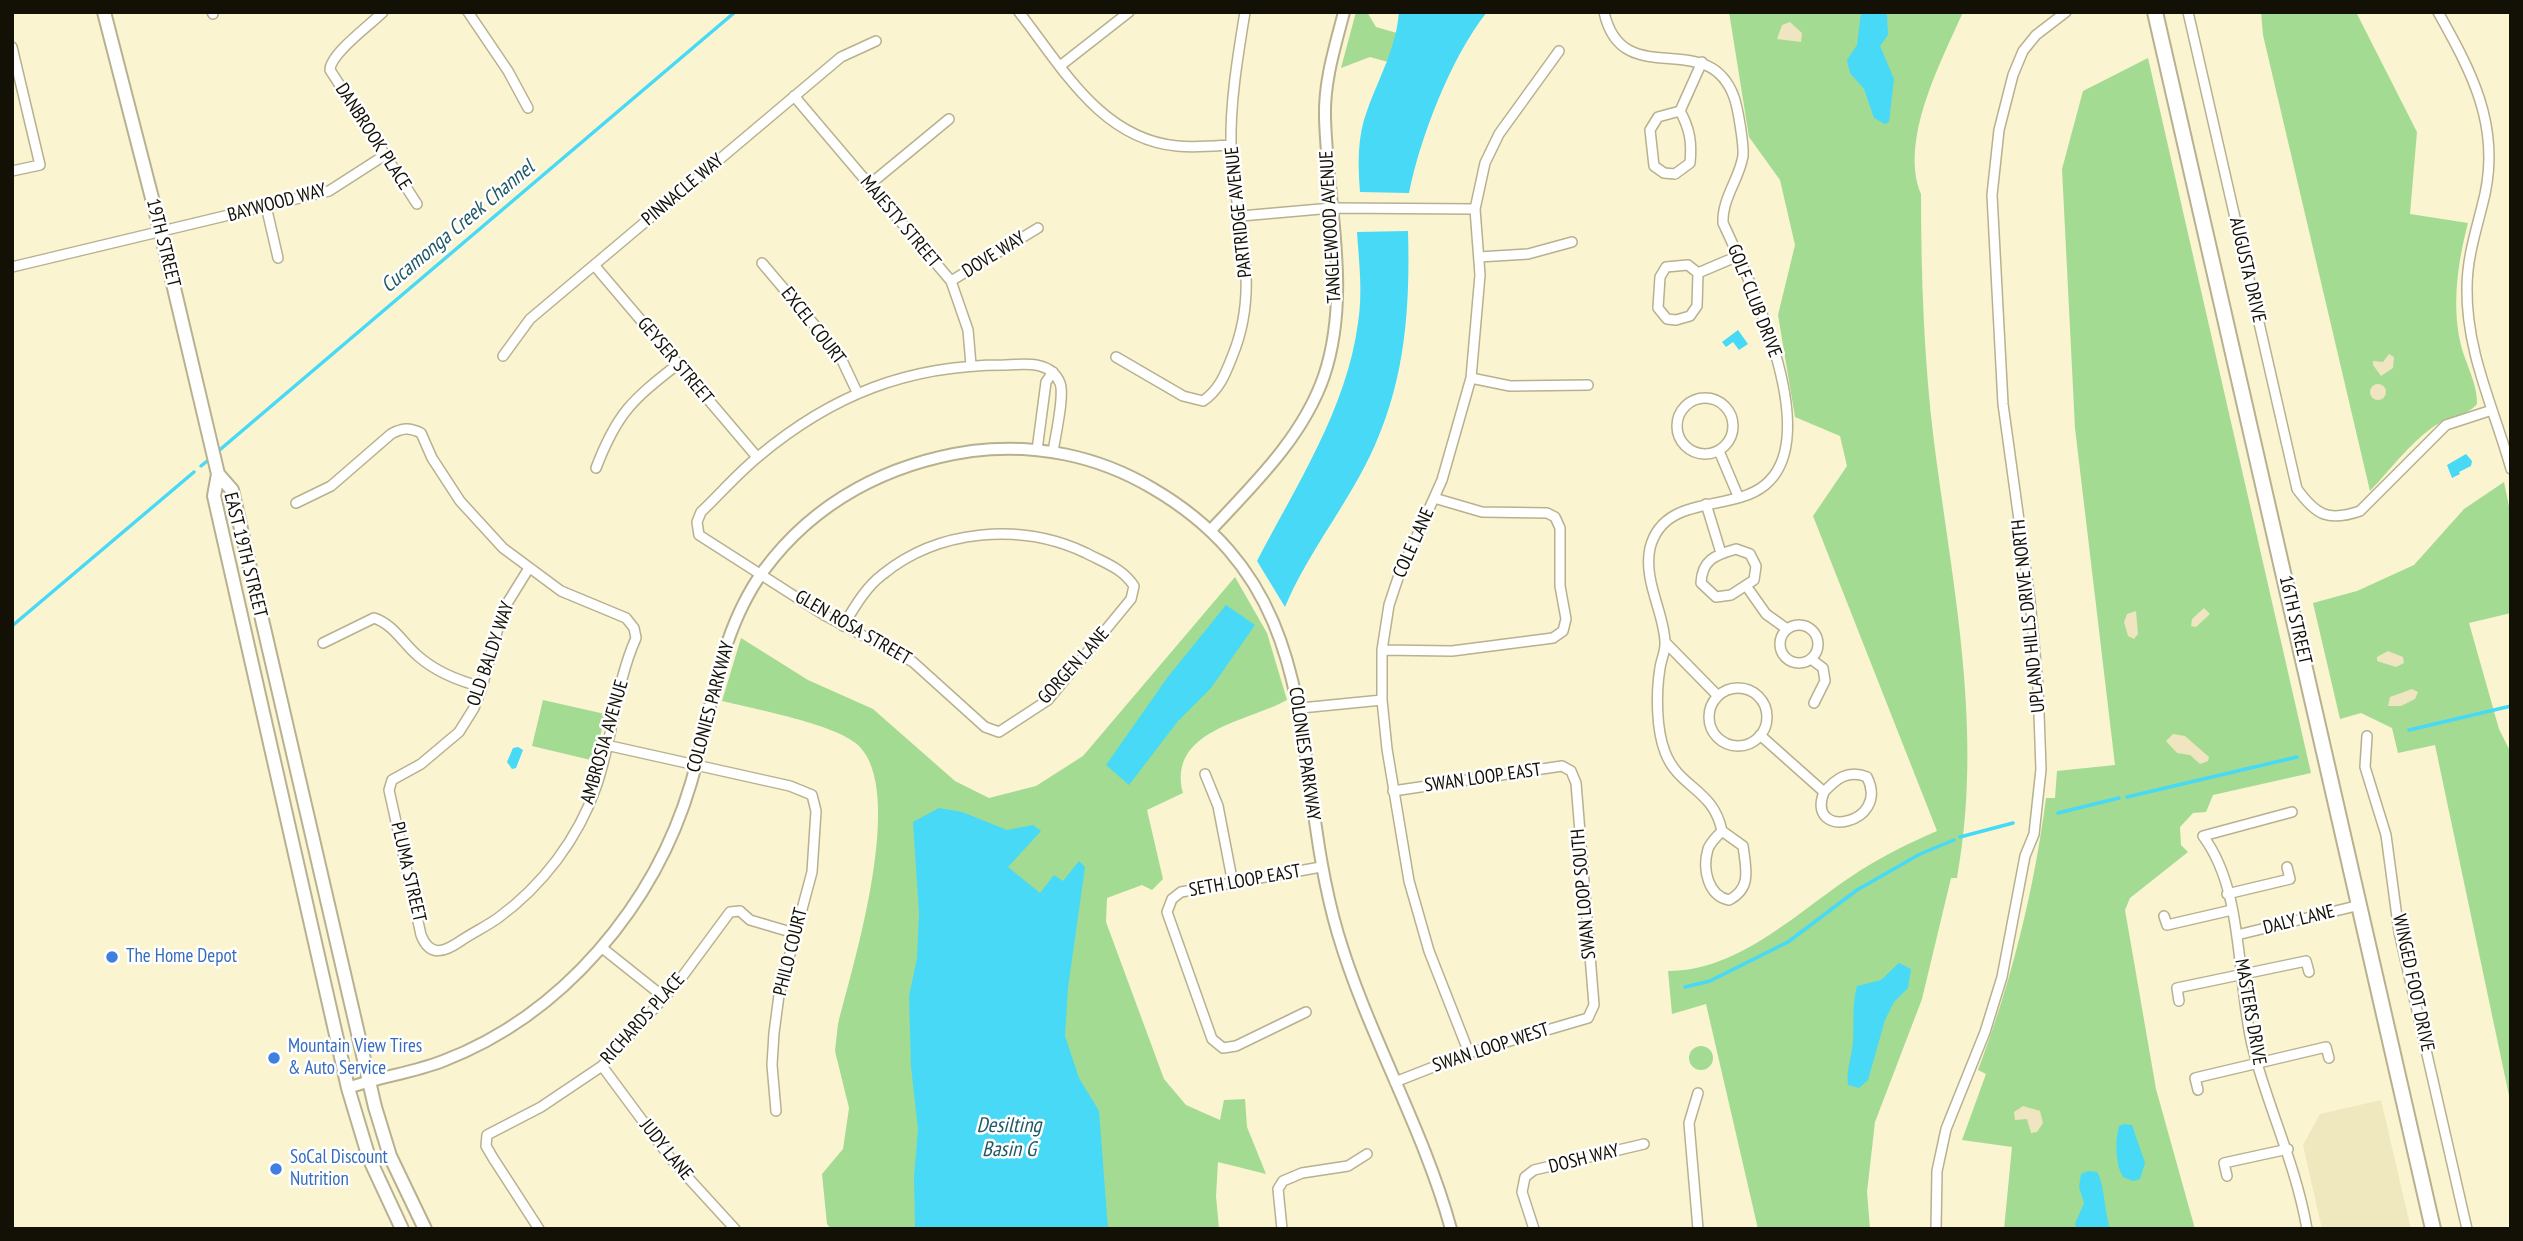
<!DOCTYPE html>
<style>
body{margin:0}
#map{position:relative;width:2523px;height:1241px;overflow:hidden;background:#faf4d1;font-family:"PT Sans Narrow",sans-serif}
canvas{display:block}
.frame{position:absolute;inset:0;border:14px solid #131005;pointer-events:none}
</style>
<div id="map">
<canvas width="2523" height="1241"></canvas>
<div class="frame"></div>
</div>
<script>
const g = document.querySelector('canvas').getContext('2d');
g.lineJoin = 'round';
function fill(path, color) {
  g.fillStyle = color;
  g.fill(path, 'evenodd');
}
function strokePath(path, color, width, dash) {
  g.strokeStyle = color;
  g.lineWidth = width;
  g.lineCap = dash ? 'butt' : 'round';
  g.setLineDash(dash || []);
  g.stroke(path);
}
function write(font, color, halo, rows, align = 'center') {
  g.font = font + ' "PT Sans Narrow",sans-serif';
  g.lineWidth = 5;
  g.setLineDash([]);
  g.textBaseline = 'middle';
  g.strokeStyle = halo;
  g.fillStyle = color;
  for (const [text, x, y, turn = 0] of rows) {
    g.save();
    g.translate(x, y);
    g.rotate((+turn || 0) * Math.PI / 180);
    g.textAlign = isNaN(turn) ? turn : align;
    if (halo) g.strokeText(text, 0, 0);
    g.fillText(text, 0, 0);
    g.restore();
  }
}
fill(new Path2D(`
 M2381,1100L2411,1229H2322L2303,1145L2320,1114Z`), '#efe7bd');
fill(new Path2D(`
 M1356,12H1367L1376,27L1397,33L1388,62L1370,57L1341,68Z
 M1729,12H1963C1941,62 1899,140 1921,194C1921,276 1924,361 1934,442C1953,588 1984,732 1957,878H1951L1922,999L1875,1122L1867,1192L1870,1229H1758L1706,1004L1672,1014L1668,971C1742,971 1801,908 1861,870C1885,855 1911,842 1937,831L1813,516L1847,466L1840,436L1795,417L1778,315L1795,245L1780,180L1749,137Z
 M2261,12H2356L2417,132L2410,214L2468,223C2458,261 2452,303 2460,341C2464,361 2478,384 2477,404C2466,417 2447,417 2433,427C2409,444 2390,470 2370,491L2263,35Z
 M2148,58L2311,773L2213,795L2206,812L2193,813L2180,827L2181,845L2188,852L2130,898L2125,910L2156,1089L2195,1229H2004L2012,1147L1962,1140L1986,1074L1978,1070C2011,983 2034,891 2046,798H2055L2057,771L2115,765L2075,428L2062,169L2083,91Z
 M2504,482L2511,516V613L2469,623L2499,729L2511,753V1105L2435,745L2398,753L2392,728L2361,713L2340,719L2313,603L2357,591L2414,565L2464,509Z
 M1235,577L1267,633L1287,700C1247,722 1167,730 1183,793L1147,810L1163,879L1152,890L1142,885L1107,898L1106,922L1164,1079L1186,1105L1220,1120L1224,1100L1245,1099L1247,1127L1266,1174L1218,1162L1216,1196L1219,1229H831L827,1224L822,1174L843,1149L849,1108L835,1051L838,1024C853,965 907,791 858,745C835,724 755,709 722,701L741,638L808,680L873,709L955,781L989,798L1036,786L1083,756Z
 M543,700L605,714L595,761L532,746Z
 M1689 1058a12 12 0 1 1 24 0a12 12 0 1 1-24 0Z`), '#a4db92');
fill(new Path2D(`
 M1790,22L1802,33L1801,42L1777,39L1782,25Z
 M2389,354L2394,357L2393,368L2381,376L2373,365V361L2383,362Z
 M2370 392a8 8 0 1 1 16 0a8 8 0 1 1-16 0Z
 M2204,608L2210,614L2196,627L2191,626L2192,619Z
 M2136,611L2138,634L2134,639L2128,636L2124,622L2127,614Z
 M2388,651L2403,657L2404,663L2396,667L2377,661V657Z
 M2412,689L2418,692L2415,699L2401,706H2388L2390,697Z
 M2173,734L2185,736L2209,757L2208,761L2200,764L2190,755L2177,753L2166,741Z
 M2023,1106L2040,1111L2043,1123L2037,1132L2031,1133L2027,1119L2015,1120L2014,1112Z`), '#efe5c0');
fill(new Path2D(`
 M1399,12H1487C1451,57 1420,138 1409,193L1360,192C1358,165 1357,137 1367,111C1379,77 1396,49 1399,12Z
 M1882,12L1887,15L1888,35L1880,46L1894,79L1889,122L1885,124L1874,118L1864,89L1850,73L1847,60L1857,45L1861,13Z
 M1408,231C1410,305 1406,375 1375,445C1350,502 1309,550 1285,607L1257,561C1296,486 1347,408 1358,323C1363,293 1359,262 1357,232Z
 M1738,330L1748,344L1739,350L1733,342L1726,347L1722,342Z
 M2466,454L2472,461L2471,466L2459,472L2460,474L2452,478L2447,465Z
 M1226,605L1255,625L1211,688L1178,721L1129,785L1106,765L1167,678Z
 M518,747L523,750L516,768L512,769L507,762L513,748Z
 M939,808L962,812L1007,830L1033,825L1041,831L1008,867L1040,893L1054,875L1063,881L1079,861L1085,867L1068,988L1065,1036L1079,1078L1099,1111L1108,1229H915L914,1176L918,1129L911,1067L909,996L917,958L919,913L913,822Z
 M1899,963L1911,969L1908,988L1894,1002L1885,1020L1868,1080L1859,1088L1848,1085C1846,1069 1852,1057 1853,1041C1854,1022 1852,1005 1857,986L1881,980Z
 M2124,1124L2132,1125L2145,1163L2140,1179L2133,1181L2123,1177C2115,1164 2115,1141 2119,1126Z
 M2088,1171L2097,1172C2104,1181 2105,1214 2110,1229H2077L2075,1224L2084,1203L2079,1187L2081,1174Z`), '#47d9f6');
strokePath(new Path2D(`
 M216,453L735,12
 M201,466L211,458
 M12,626L194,472
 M2409,730L2511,706
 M2127,797L2297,757
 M2058,813L2119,798
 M1960,837L2013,823
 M1685,987L1710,981L1788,942L1857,890L1920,854L1954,840`), '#47d9f6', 3.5);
const minor = new Path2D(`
 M212,12L213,14
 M383,12C370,25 330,54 330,70L417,204
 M468,12L508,71L528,108
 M1019,12C1062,67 1101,139 1177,146C1195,148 1214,146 1231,145
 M1604,12C1622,94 1708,25 1734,97C1738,108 1744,145 1743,156C1739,180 1722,198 1723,223C1749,279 1825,436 1765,485C1731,513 1664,493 1650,548C1643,581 1664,612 1665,642C1666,650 1661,660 1660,668C1656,692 1656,729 1665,752C1679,789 1713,788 1722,831C1717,836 1710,843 1708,849C1702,869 1708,896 1729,900C1752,888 1746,869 1743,846L1722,831
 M2188,12L2297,489C2316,515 2328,522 2360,511L2446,425L2492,410
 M2438,12C2471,71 2500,124 2485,194C2478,225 2467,255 2467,288C2466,352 2494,408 2511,469
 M12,47L40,165L12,171
 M1060,66L1129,12
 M794,96L951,281L968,330L971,365
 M1680,111C1690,129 1692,143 1690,163L1675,174L1664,173L1654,166L1650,130L1658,117L1680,111L1702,62
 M869,185L949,119
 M266,206L278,258
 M1241,216L1332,208L1475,209
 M1479,257L1528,254L1572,242
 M762,263L839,354L857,392
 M594,265L757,457
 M12,267L329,191L385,155
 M1698,273L1697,306L1690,316L1676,320L1667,319L1658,308L1660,277L1666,267L1688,265L1698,273L1738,256
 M951,281L1038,228
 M503,356L530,319L841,57L876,41
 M1116,357L1183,396L1203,401C1219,390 1225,375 1232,357C1263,283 1234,221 1231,146C1230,102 1238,55 1245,12
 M1471,378L1510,386L1588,385
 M1677 426a28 28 0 1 1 56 0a28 28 0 1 1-56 0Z
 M1037,450L1046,382L1053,372
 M1719,451L1738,496
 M596,468C617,413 632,400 678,364
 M296,503L331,486L391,434C402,428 409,427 421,433L432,458L460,501L503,548L561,591L626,618L634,628L636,638C615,685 613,739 596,787C578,839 542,886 498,918C487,926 474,932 462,940C445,952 430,958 421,935L389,790L392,780L421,764L459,732L474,708L482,687L503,610L529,568
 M1706,504L1721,553
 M1736,549L1750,554L1756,566L1754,580L1731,595L1716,597L1701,583C1702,560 1715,555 1736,549Z
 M1747,587L1766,614L1787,629
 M1780 644a19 19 0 1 1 38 0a19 19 0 1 1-38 0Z
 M843,626C854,608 865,588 882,575C938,529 1021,522 1086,553C1105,563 1122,568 1134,586L1131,599L1048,700L999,732L985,727L913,662L824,615L699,535L697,522L701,512C720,494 738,473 759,456C832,395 908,365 1004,365C1024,364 1051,360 1060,383C1065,395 1055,437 1053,452
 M1665,642L1718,696
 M323,643L374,618C393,624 403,643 418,656C436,672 459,681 482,687
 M1382,650L1452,651L1553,638L1563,631L1566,619L1560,586V528L1555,517L1547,513L1482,512L1434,498
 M1811,659L1823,668L1825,681L1814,703
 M1709 717a29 29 0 1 1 58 0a29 29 0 1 1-58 0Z
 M1301,708L1382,700
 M1760,735L1824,792C1805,841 1891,825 1867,777C1848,769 1836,779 1824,792
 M2367,736L2365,767L2386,835L2399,932L2467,1229
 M606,745L790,786L812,795L816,811L812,872L779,995L774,1033L772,1065L776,1111
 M1205,774L1218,806L1233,884
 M1393,791L1562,766L1571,771L1576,783L1594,1005L1588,1018L1469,1053L1395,1082
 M2292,812L2203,836C2245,892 2236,983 2253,1049C2269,1110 2296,1165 2307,1229
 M2227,894L2290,879L2287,867
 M2164,916L2167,925L2232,910
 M2237,935L2360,905
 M601,947L665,998
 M2179,1001L2177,988L2306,961L2309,972
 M1306,1012L1236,1046L1223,1048L1212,1039L1167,912L1172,899L1181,892L1321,867
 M1469,1053L1429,951L1409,881L1387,749L1382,700V650L1389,605L1398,578L1442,480L1471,378L1480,275L1475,209L1485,163L1499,134L1559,51
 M602,1066L671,1159L735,1229
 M2198,1090L2195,1078L2326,1047L2329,1058
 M1698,1093L1689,1123L1698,1229
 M2227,1176L2224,1163L2288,1149
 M539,1229L493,1158L486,1146L487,1135L541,1107L602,1066L679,981L730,912L740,911L750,920L794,933
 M1282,1229L1278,1189L1283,1181L1302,1173L1348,1166L1367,1154
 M1534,1229L1522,1192L1525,1177L1534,1170L1644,1144
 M1936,1229L1937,1171L1946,1129L1985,1032L2002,977L2025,856L2034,834L2041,769L2038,686L2030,600L2003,404L1992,195L1999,130L2013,75L2023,51L2036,35L2066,12`);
const tertiary = new Path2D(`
 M1211,530C1254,484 1303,437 1324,376C1352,293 1327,202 1325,117C1324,81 1335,47 1344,12
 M348,1088C378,1077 412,1073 443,1061C563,1015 655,905 691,783C712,711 718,633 764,570C815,501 889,463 972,451C1036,443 1098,456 1152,488C1332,593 1288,765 1338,934C1368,1035 1423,1127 1451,1229`);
const secondary = new Path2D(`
 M104,12L161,233L218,474L214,496L348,1088L369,1158L402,1229
 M218,474L232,490L375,1107L390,1156L425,1229`);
const primary = new Path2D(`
 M2155,12L2433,1229`);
strokePath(minor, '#b7b190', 12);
strokePath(tertiary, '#b7b190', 14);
strokePath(secondary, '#b7b190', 16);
strokePath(primary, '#b7b190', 18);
strokePath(minor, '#fff', 9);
strokePath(tertiary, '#fff', 10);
strokePath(secondary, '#fff', 12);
strokePath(primary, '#fff', 14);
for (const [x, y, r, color] of [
 [112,957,7,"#3f7fe0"],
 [274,1058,7,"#3f7fe0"],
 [276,1169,7,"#3f7fe0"]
]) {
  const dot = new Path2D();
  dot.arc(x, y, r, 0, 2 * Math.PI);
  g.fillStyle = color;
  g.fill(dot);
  strokePath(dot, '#fff', 2.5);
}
write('19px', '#131005', '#fff', [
 ["DANBROOK PLACE",373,137,57],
 ["PINNACLE WAY",683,190,-40],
 ["BAYWOOD WAY",277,203,-15],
 ["PARTRIDGE AVENUE",1239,212,-96],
 ["MAJESTY STREET",900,222,50],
 ["TANGLEWOOD AVENUE",1331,227,-93],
 ["19TH STREET",163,243,76],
 ["DOVE WAY",994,255,-32],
 ["AUGUSTA DRIVE",2247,270,77],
 ["GOLF CLUB DRIVE",1754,301,69],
 ["EXCEL COURT",813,326,52],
 ["GEYSER STREET",675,361,50],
 ["COLE LANE",1414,543,-66],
 ["EAST 19TH STREET",245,555,76],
 ["UPLAND HILLS DRIVE NORTH",2029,616,-96],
 ["16TH STREET",2295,620,77],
 ["GLEN ROSA STREET",853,628,30],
 ["OLD BALDY WAY",491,654,-71],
 ["GORGEN LANE",1074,666,-48],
 ["COLONIES PARKWAY",711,707,-75],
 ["AMBROSIA AVENUE",605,742,-74],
 ["COLONIES PARKWAY",1304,754,82],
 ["SWAN LOOP EAST",1483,778,-8],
 ["PLUMA STREET",408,872,77],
 ["SETH LOOP EAST",1245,881,-10],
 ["SWAN LOOP SOUTH",1584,894,-95],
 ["DALY LANE",2299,920,-14],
 ["PHILO COURT",791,952,-76],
 ["WINGED FOOT DRIVE",2413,983,78],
 ["MASTERS DRIVE",2250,1012,80],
 ["RICHARDS PLACE",643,1019,-48],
 ["SWAN LOOP WEST",1491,1048,-18],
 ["JUDY LANE",666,1150,51],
 ["DOSH WAY",1584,1159,-14]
]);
write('19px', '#366cbe', '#fff', [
 ["The Home Depot",126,957],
 ["Mountain View Tires",288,1047],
 ["& Auto Service",288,1069],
 ["SoCal Discount",290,1158],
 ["Nutrition",290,1180]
], 'left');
write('italic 21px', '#1e5965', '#fff', [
 ["Cucamonga Creek Channel",458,227,-40],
 ["Desilting",1009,1126],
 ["Basin G",1009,1150]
]);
</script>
